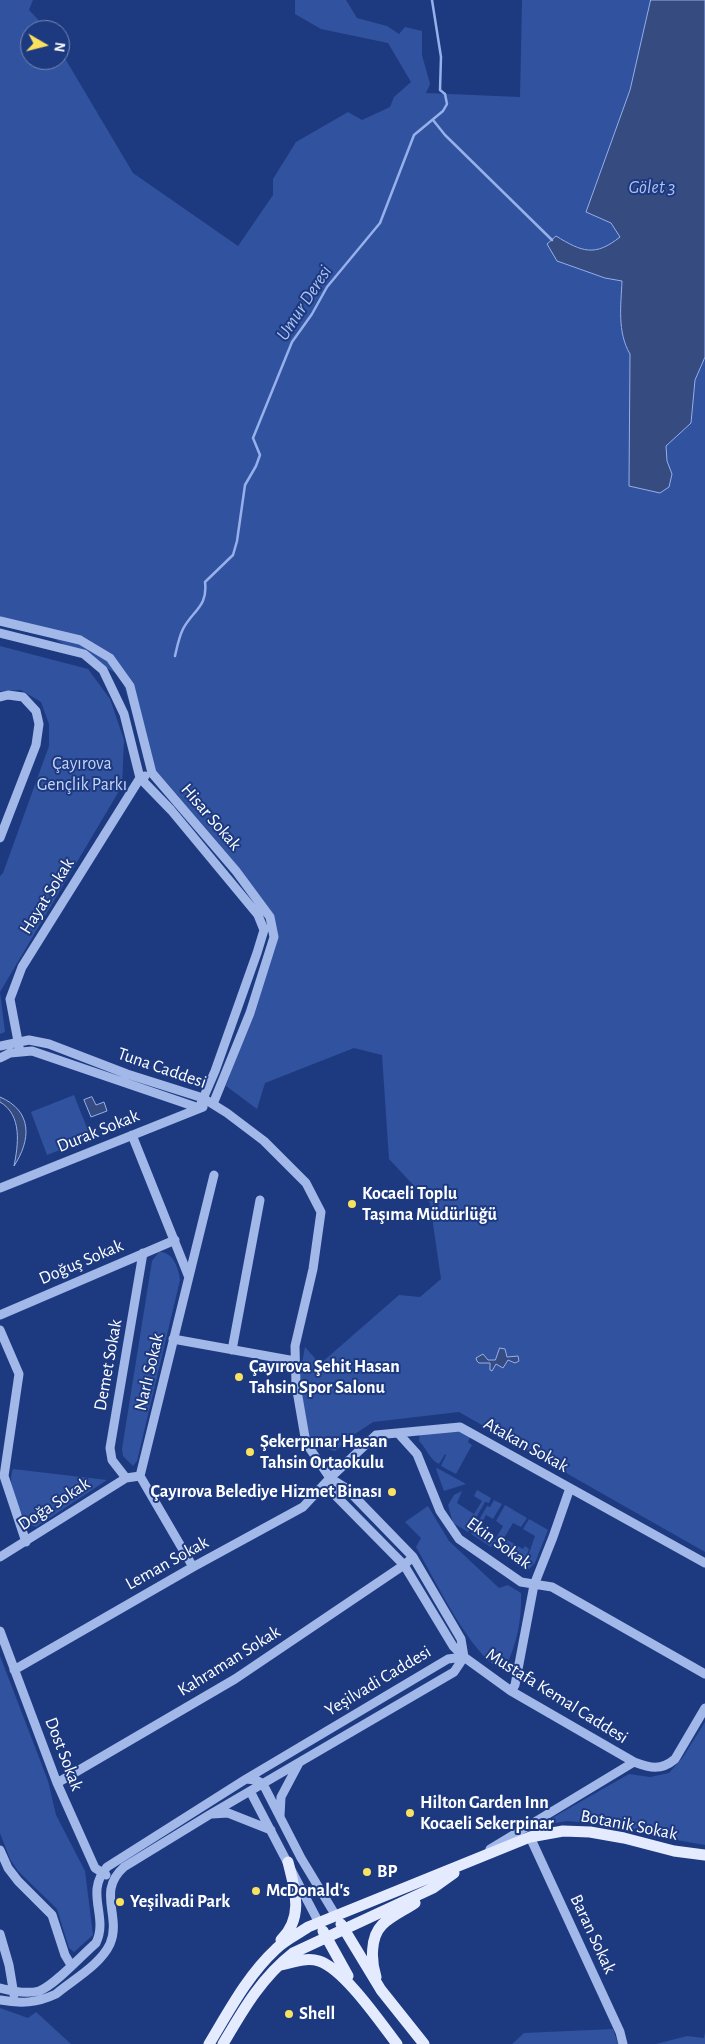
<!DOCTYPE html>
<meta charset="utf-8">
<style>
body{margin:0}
#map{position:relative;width:705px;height:2044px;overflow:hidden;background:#1d3a80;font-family:"Alegreya Sans",sans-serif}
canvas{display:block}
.north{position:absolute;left:20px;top:20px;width:50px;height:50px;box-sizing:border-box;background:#1d3a80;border:1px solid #7789b3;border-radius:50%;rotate:98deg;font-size:14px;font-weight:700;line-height:20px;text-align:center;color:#fff}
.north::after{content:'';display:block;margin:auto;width:18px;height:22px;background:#f8e260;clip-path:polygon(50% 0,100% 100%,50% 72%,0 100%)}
</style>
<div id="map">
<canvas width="705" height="2044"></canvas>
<div class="north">N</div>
</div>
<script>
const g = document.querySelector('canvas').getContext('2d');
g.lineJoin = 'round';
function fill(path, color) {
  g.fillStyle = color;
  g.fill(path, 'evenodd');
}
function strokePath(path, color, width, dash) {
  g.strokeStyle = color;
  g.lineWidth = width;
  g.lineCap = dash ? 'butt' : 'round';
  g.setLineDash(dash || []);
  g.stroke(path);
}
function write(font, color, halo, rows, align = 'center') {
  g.font = font + ' "Alegreya Sans",sans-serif';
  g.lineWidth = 4;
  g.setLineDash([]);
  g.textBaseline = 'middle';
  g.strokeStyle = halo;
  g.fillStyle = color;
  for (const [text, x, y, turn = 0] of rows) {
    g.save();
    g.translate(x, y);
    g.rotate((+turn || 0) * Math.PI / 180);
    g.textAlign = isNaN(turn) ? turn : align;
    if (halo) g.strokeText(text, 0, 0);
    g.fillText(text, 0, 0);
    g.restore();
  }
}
fill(new Path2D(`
 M0,0H33L29,10L48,30H30V60H60V50L133,173L238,246L273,195V179L296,142L348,112L362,120L390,107L394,97L411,82L388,43L321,29L295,14V0H346L357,18L387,26L399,34L405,27L422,31V55L430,84L426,93L520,97L522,0H651L630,90L586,212L611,223L621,237C595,256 582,252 556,236L557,261L605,278L622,280C621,304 617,333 630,354L629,486L672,474L667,461L666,446L691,423L695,380L705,357V1552L459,1412L373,1422L355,1434L335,1451L321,1447L318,1450L310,1442L299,1378L305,1347L320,1364L399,1295L420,1297L441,1279L430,1203L389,1159L382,1055L354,1048L265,1083L257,1109L226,1086L275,938L270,916L151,771L121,676L31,626L0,618Z
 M0,646L88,669L110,699L124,740L122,786L0,992V876L3,873L49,746V724L41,702L21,690L0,691Z
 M0,992L5,1032L0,1034Z
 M74,1095L91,1138L47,1155L31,1112Z
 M159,1252C173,1251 179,1269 180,1280L137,1461L133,1466L123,1456L122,1449L152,1261Z
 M455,1428L471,1435L468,1442L472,1445L456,1474L441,1466L446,1455L445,1454L439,1464C430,1460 426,1448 419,1441L420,1432Z
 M437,1468L466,1484L444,1491L436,1469Z
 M13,1469L107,1480L36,1527L27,1524C20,1509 6,1486 13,1469Z
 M477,1490L491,1498L489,1503L485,1502L468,1532L453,1523L448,1505L454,1495L462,1491L457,1503L474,1514L482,1501L474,1496Z
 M494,1500L502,1504L493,1519L486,1515L478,1530L495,1540L503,1526L496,1521L505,1505L527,1518L521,1527L513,1523L504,1538L523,1549L525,1546L529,1549L522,1568L515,1564L517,1557L494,1542L491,1547L471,1534L487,1506L490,1507Z
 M428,1506L449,1541L499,1588L508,1585L521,1593C522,1618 517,1645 505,1668C501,1667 497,1667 494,1665C466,1645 434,1578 416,1547L421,1538L405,1522Z
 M529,1519L548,1530L535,1563L529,1569L524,1568L535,1536L523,1529Z
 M0,1656L48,1781L56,1815L85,1871L93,1935L74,1952L69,1948L57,1909L18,1871L10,1859L0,1833Z
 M705,1722V1845L676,1840L623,1826L567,1821L538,1826L629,1774L650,1777L669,1773L683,1757Z
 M0,2008L28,2018L36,2012L71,2044H0Z
 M613,2029L618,2044H512L524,2033Z
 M705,2032V2044H656L687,2036L704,2038Z`), '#31529f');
const water = new Path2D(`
 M651,0H705V357L695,380L691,423L666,446L667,461L672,474L669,487L660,493L629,486L630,354C617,332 621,305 622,281L605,278L557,261L547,244L556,236C582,252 595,257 620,237L611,223L586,212L630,90Z
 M0,1097C33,1111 31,1140 14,1166C18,1146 23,1115 0,1102Z
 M92,1097L96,1105L104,1102L107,1111L91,1117L84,1100Z
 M500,1348L505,1349L507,1357L518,1356L519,1361L515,1363L508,1360L503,1368L496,1364L492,1371L490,1370V1363H479L477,1361L476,1358L483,1354L488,1360H495Z`);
fill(water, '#364b7f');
strokePath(water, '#95b0eb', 1);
strokePath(new Path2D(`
 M433,120L445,135L552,240
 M175,656C177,647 179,637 183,629C193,610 208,607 205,582L233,555L237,541L245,485L256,466L260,455L253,438L292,342L312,314L327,287L380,223L414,135L443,111L447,104L445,94L440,90L441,57L432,0`), '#95b0eb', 2.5);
strokePath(new Path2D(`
 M0,621L80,640L110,658L130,686L152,773L236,871L270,917L274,937L250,1013L213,1104
 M0,633L84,654L103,670L124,714L140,778L171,810L258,915L264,930L257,953L215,1071L199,1108
 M0,697L8,695L23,697L36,711L39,724L36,745L0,838
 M0,1046L29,1040L49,1044L127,1074L203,1098L227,1113L264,1141L306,1183L321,1212L313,1269L295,1346L296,1385L306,1443L330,1478L336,1496L404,1565L453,1646L464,1657L511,1691L634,1762
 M20,1052L10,999L22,967L140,778L145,776
 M0,1058L10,1053L32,1051L199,1108
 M132,1135L188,1275
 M0,1188L203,1107
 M0,1315L175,1240
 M0,1330L19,1374L4,1476L26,1542
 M173,1339L295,1361
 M232,1350L260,1200
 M398,1433L417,1454L440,1511L459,1539L521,1582L552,1587L705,1674
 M126,1478L112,1460L110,1448L143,1253
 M330,1478L346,1488L413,1557L461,1639L464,1657
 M0,1557L126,1478L140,1476
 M193,1567L140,1476L214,1175
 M0,1631L57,1783L95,1868L106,1875
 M14,1670L193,1567L303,1507L330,1478L376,1435L460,1427L705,1563
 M511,1691L515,1685L534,1585L553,1537L570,1488
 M246,1779L448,1659L464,1657
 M57,1783L235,1679L404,1565L413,1557
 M250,1791L319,1923
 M212,1814L228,1813L271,1830
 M280,1816L281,1797L299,1763
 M530,1837L620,2032L623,2044
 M490,1849L634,1762C650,1768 661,1771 675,1759L705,1708
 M0,1850L8,1868L18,1881L52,1915L65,1955L71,1965
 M0,1934L9,1965L14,1995
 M0,1988C11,1991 27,1994 39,1991C54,1986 82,1955 96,1943C109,1916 84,1893 107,1867L246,1779L256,1780L263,1784L301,1858L336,1916
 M0,2000C21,2004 37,2003 56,1994C74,1979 100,1965 110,1944C122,1916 96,1892 124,1867L209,1815L454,1672L464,1657`), '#a2b8e9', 9);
strokePath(new Path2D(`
 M341,1924L381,1990L424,2044
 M323,1931L348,1976
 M281,1940C304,1917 295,1890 288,1862
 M281,1965C293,1962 307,1957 319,1961C344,1969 380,2022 397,2044
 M376,1977C371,1962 370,1937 382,1925C391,1916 405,1910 415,1903
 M209,2044C229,2011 247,1976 276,1949C285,1940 298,1934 308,1927L530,1837L563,1831L590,1832L624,1838L674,1851L705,1855
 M223,2044C243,2010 261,1978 293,1953L433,1888L454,1873`), '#e5ebfe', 11);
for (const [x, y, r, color] of [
 [352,1204,5,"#f8e260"],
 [239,1377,5,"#f8e260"],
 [250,1452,5,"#f8e260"],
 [392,1492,5,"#f8e260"],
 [410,1813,5,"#f8e260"],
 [367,1872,5,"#f8e260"],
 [256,1891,5,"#f8e260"],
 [120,1902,5,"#f8e260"],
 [289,2014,5,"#f8e260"]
]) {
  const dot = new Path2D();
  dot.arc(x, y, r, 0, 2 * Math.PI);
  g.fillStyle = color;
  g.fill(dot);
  strokePath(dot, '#1d3a80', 2);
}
write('18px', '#c6d5f7', '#1d3a80', [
 ["Çayırova",82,764],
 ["Gençlik Parkı",82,785]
]);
write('18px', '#fff', '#1d3a80', [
 ["Hisar Sokak",211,817,49],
 ["Hayat Sokak",47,896,-58],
 ["Tuna Caddesi",162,1068,19],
 ["Durak Sokak",98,1131,-22],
 ["Doğuş Sokak",81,1262,-23],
 ["Demet Sokak",108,1365,-80],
 ["Narlı Sokak",149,1372,-77],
 ["Atakan Sokak",526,1445,29],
 ["Doğa Sokak",54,1504,-33],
 ["Ekin Sokak",499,1543,36],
 ["Leman Sokak",167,1563,-29],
 ["Kahraman Sokak",229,1661,-32],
 ["Yeşilvadi Caddesi",378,1681,-31],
 ["Mustafa Kemal Caddesi",557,1696,32],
 ["Dost Sokak",64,1754,69],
 ["Botanik Sokak",629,1825,11],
 ["Baran Sokak",593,1934,65]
]);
write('bold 18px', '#fff', '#1d3a80', [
 ["Kocaeli Toplu",362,1194],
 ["Taşıma Müdürlüğü",362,1215],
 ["Çayırova Şehit Hasan",249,1367],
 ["Tahsin Spor Salonu",249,1388],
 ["Şekerpınar Hasan",260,1442],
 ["Tahsin Ortaokulu",260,1463],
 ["Çayırova Belediye Hizmet Binası",382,1492,"right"],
 ["Hilton Garden Inn",420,1803],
 ["Kocaeli Sekerpinar",420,1824],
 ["BP",377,1872],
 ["McDonald's",266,1891],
 ["Yeşilvadi Park",130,1902],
 ["Shell",299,2014]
], 'left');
write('italic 19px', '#adc2f1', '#1d3a80', [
 ["Gölet 3",652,187],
 ["Umur Deresi",304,303,-57]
]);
</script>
